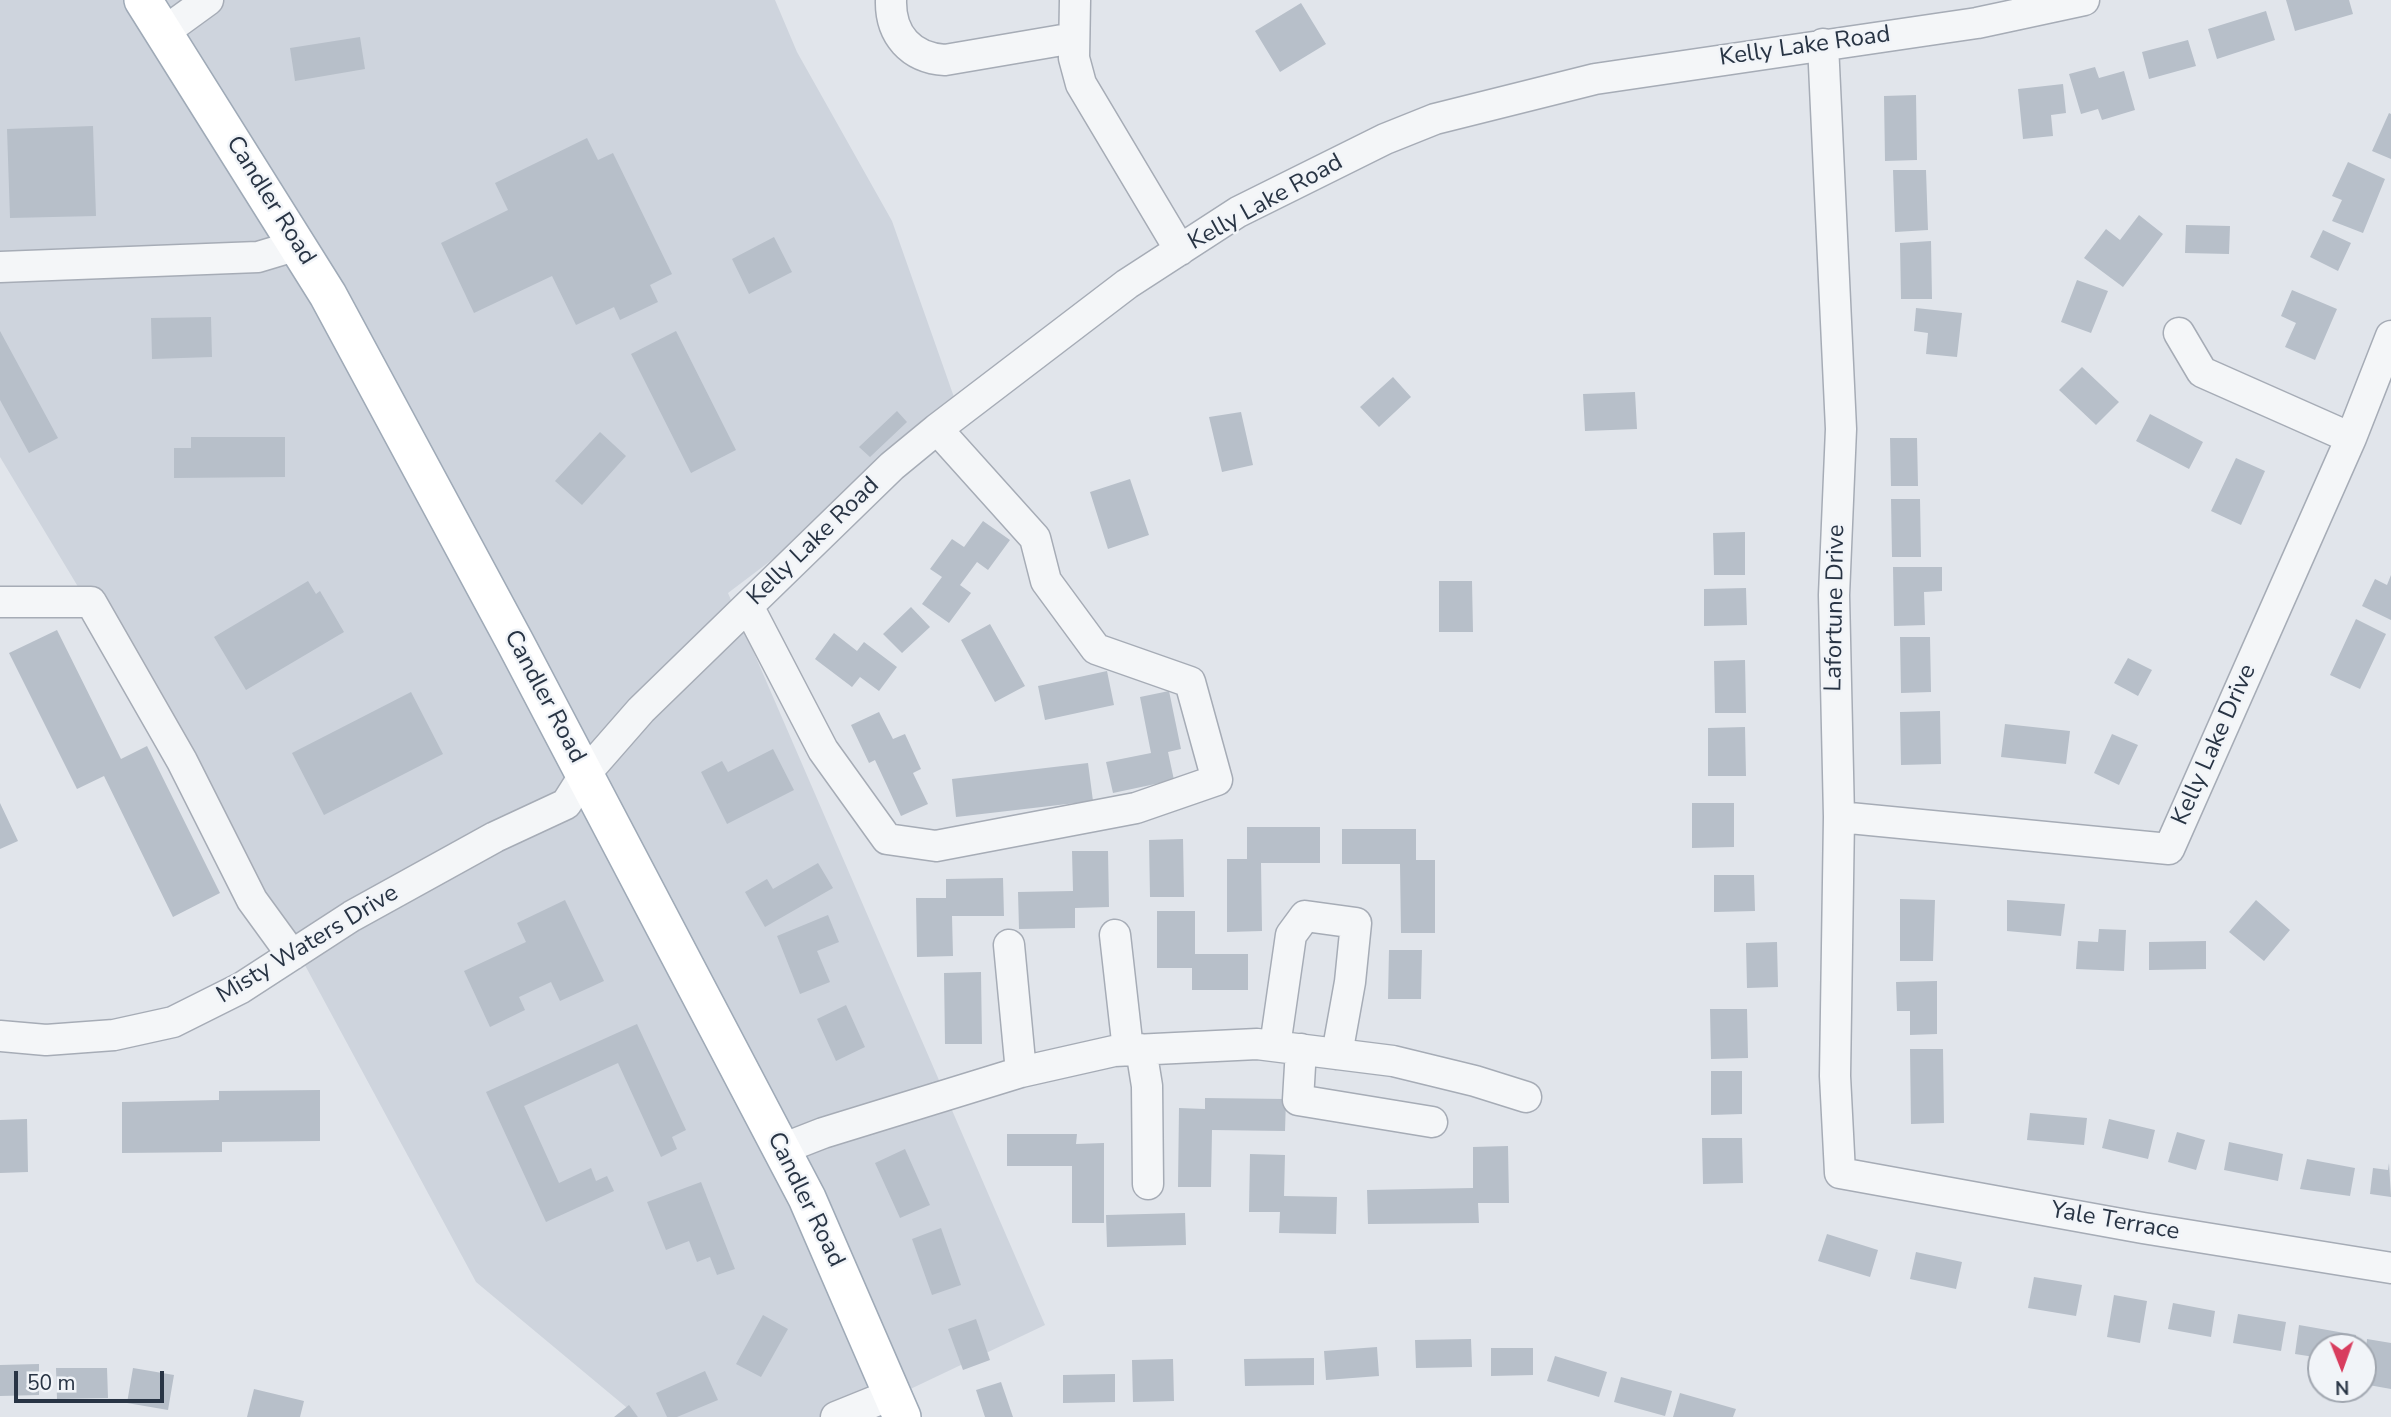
<!DOCTYPE html>
<style>
body{margin:0}
#map{position:relative;width:2391px;height:1417px;overflow:hidden;background:#e1e5eb;font-family:"Nunito Sans",sans-serif}
canvas{display:block}
.north{position:absolute;left:2307px;top:1333px;width:70px;height:70px;box-sizing:border-box;background:#f1f4f8;border:2px solid #a1a7b0;border-radius:50%;rotate:179deg;font-size:19px;font-weight:700;line-height:28px;text-align:center;color:#283444}
.north::after{content:'';display:block;margin:auto;width:24px;height:32px;background:#d83d5e;clip-path:polygon(50% 0,100% 100%,50% 72%,0 100%)}
.scale{position:absolute;left:14px;top:1371px;width:150px;height:32px;box-sizing:border-box;border:4px solid #283444;border-top:0;padding-left:9px;font-size:21px;line-height:24px;white-space:nowrap;color:#283444;-webkit-text-stroke:5px #f1f4f8;paint-order:stroke}
</style>
<div id="map">
<canvas width="2391" height="1417"></canvas>
<div class="north">N</div>
<div class="scale">50 m</div>
</div>
<script>
const g = document.querySelector('canvas').getContext('2d');
g.lineJoin = 'round';
function fill(path, color) {
  g.fillStyle = color;
  g.fill(path, 'evenodd');
}
function strokePath(path, color, width, dash) {
  g.strokeStyle = color;
  g.lineWidth = width;
  g.lineCap = dash ? 'butt' : 'round';
  g.setLineDash(dash || []);
  g.stroke(path);
}
function write(font, color, halo, rows, align = 'center') {
  g.font = font + ' "Nunito Sans",sans-serif';
  g.lineWidth = 5;
  g.setLineDash([]);
  g.textBaseline = 'middle';
  g.strokeStyle = halo;
  g.fillStyle = color;
  for (const [text, x, y, turn = 0] of rows) {
    g.save();
    g.translate(x, y);
    g.rotate((+turn || 0) * Math.PI / 180);
    g.textAlign = isNaN(turn) ? turn : align;
    if (halo) g.strokeText(text, 0, 0);
    g.fillText(text, 0, 0);
    g.restore();
  }
}
fill(new Path2D(`
 M0,0H775L797,52L892,221L961,417L728,593L1045,1325L902,1393L830,1417H638L476,1282L300,956L0,457Z`), '#ced4dd');
fill(new Path2D(`
 M2286,0H2349L2353,14L2295,31Z
 M1301,3L1326,44L1280,72L1255,31Z
 M2266,11L2275,40L2217,59L2208,29Z
 M360,37L365,69L295,81L290,48Z
 M2188,40L2196,66L2149,79L2142,52Z
 M2095,67L2099,78L2124,71L2135,110L2102,120L2098,109L2081,114L2069,74Z
 M2063,84L2066,113L2051,115L2053,136L2023,139L2018,89Z
 M1916,95L1917,160L1885,161L1884,96Z
 M2389,113L2391,114V159L2372,151Z
 M93,126L96,216L10,218L7,129Z
 M587,138L598,160L613,153L672,274L650,285L658,302L620,320L614,307L576,325L552,276L474,313L441,243L508,210L495,183Z
 M2348,162L2385,179L2363,233L2332,221L2342,200L2332,196Z
 M1893,170H1926L1928,230L1895,232Z
 M2139,215L2163,234L2123,287L2084,258L2106,229L2120,240Z
 M2186,225L2230,226L2229,254L2185,253Z
 M2323,230L2351,243L2338,271L2310,257Z
 M774,237L792,272L749,294L732,259Z
 M1931,241L1932,299H1901L1900,243Z
 M2077,280L2108,291L2091,333L2061,322Z
 M2292,290L2337,309L2315,360L2285,347L2296,323L2281,316Z
 M1916,308L1962,313L1957,357L1926,354L1928,333L1914,331Z
 M211,317L212,357L152,359L151,318Z
 M0,331L58,438L29,453L0,400Z
 M676,331L736,450L691,473L631,354Z
 M2082,367L2119,402L2096,425L2059,390Z
 M1393,377L1411,397L1379,427L1360,407Z
 M1635,392L1637,429L1585,431L1583,394Z
 M897,411L907,422L870,457L859,447Z
 M1241,412L1253,465L1222,472L1209,417Z
 M2150,414L2203,442L2189,469L2136,441Z
 M600,432L626,456L582,505L555,481Z
 M191,437H285V477L174,478V448H191Z
 M1890,438H1917L1918,486H1891Z
 M2236,458L2265,471L2241,525L2211,511Z
 M1130,479L1149,535L1108,549L1090,492Z
 M1891,499H1920L1921,557H1892Z
 M983,521L1010,540L988,570L977,562L960,585L971,593L949,623L922,604L942,577L930,569L952,539L964,547Z
 M1745,532V575H1714L1713,533Z
 M1893,567H1942V591L1924,592L1925,625L1894,626Z
 M2391,575V620L2362,606L2375,579L2387,585Z
 M308,581L316,594L320,591L344,632L246,690L214,637Z
 M1439,581H1472L1473,632H1439Z
 M1746,588L1747,625L1704,626V589Z
 M911,607L930,627L902,653L883,634Z
 M2356,619L2386,634L2360,689L2330,675Z
 M990,624L1025,686L995,702L961,640Z
 M57,630L121,759L147,746L220,893L173,917L104,776L77,789L9,653Z
 M834,633L857,651L864,642L897,667L879,691L860,677L852,687L815,659Z
 M1900,637H1930L1931,692L1901,693Z
 M2128,658L2152,670L2138,696L2114,683Z
 M1745,660L1746,713H1715L1714,661Z
 M1107,671L1114,705L1045,720L1038,686Z
 M1169,691L1181,749L1168,752L1174,780L1113,793L1106,762L1151,753L1140,697Z
 M411,692L443,754L324,815L292,753Z
 M1940,711L1941,764L1901,765L1900,712Z
 M879,712L893,739L905,734L921,769L913,773L928,804L901,816L875,760L869,763L851,725Z
 M2005,724L2070,731L2066,764L2001,757Z
 M1745,727L1746,776H1708V728Z
 M2112,734L2138,745L2119,785L2094,773Z
 M773,749L794,790L727,824L701,772L722,761L728,772Z
 M1088,763L1093,801L956,817L952,779Z
 M0,803L18,841L0,849Z
 M1692,803H1734V847L1692,848Z
 M1247,827H1320V863H1261L1262,931L1227,932V859H1247Z
 M1342,829H1416V860H1435V933H1401L1400,864H1342Z
 M1183,839L1184,897H1150L1149,840Z
 M1072,851H1108L1109,907L1075,908V928L1019,929L1018,892L1073,891Z
 M818,863L833,888L765,927L745,892L767,879L773,889Z
 M1714,875H1754L1755,911L1714,912Z
 M1003,878L1004,916H952L953,956L917,957L916,898H946V879Z
 M1900,899L1935,900L1933,961H1900Z
 M565,900L604,981L560,1001L551,982L519,997L525,1010L490,1027L464,971L526,942L517,923Z
 M2007,900L2065,904L2061,936L2007,931Z
 M2256,900L2290,930L2264,961L2229,932Z
 M1157,911H1195V954H1248V990H1192V968H1157Z
 M828,915L839,942L817,951L830,982L800,994L777,936Z
 M2099,929L2126,930L2124,971L2076,969L2078,941L2098,942Z
 M2206,941V969L2149,970V942Z
 M1777,942L1778,987L1747,988L1746,943Z
 M1389,950H1422L1421,999H1388Z
 M981,972L982,1044H945L944,973Z
 M1937,981V1034L1910,1035V1011H1897L1896,982Z
 M846,1005L865,1047L836,1061L817,1019Z
 M1710,1009H1747L1748,1058L1711,1059Z
 M637,1024L686,1130L672,1137L677,1149L661,1157L618,1063L524,1106L559,1183L591,1168L596,1181L607,1176L614,1191L546,1222L486,1092Z
 M1910,1049H1943L1944,1123L1911,1124Z
 M1711,1071H1742V1114L1711,1115Z
 M320,1090V1141L222,1142V1152L122,1153V1102L219,1100V1091Z
 M1205,1098L1286,1099L1285,1131L1212,1130L1211,1187H1178L1179,1108L1205,1109Z
 M2030,1113L2087,1118L2084,1145L2027,1140Z
 M27,1119L28,1172L0,1173V1120Z
 M2109,1119L2155,1130L2148,1159L2102,1148Z
 M2177,1132L2205,1140L2196,1170L2168,1162Z
 M1007,1134H1077L1076,1144L1104,1143V1223H1072V1166H1007Z
 M1702,1138H1742L1743,1183L1703,1184Z
 M2229,1142L2283,1154L2278,1181L2224,1170Z
 M1508,1146L1509,1203H1478L1479,1223L1368,1224L1367,1190L1473,1188V1147Z
 M905,1149L930,1205L900,1218L875,1163Z
 M1250,1154L1285,1155L1284,1196L1337,1197L1336,1234L1279,1233L1280,1212H1249Z
 M2307,1159L2355,1168L2350,1196L2300,1189Z
 M2389,1163L2391,1197L2370,1194L2373,1168L2388,1170Z
 M701,1182L735,1269L717,1275L710,1257L697,1262L689,1241L666,1250L647,1202Z
 M1185,1213L1186,1245L1107,1247L1106,1215Z
 M941,1228L961,1285L932,1295L912,1239Z
 M1827,1234L1878,1250L1870,1277L1818,1261Z
 M1916,1252L1962,1262L1956,1289L1910,1279Z
 M2034,1277L2082,1285L2076,1316L2028,1308Z
 M2114,1295L2147,1301L2140,1343L2107,1337Z
 M2173,1303L2215,1311L2211,1337L2168,1329Z
 M2238,1314L2286,1322L2281,1351L2233,1343Z
 M763,1315L788,1329L761,1377L736,1364Z
 M976,1319L990,1360L963,1370L948,1329Z
 M2299,1325L2356,1335L2354,1347H2321V1358L2295,1354Z
 M1471,1339L1472,1367L1416,1368L1415,1340Z
 M2367,1339L2391,1343V1389L2363,1384Z
 M1377,1347L1379,1376L1326,1380L1324,1351Z
 M1491,1348H1533V1375L1491,1376Z
 M1555,1356L1607,1372L1599,1397L1547,1381Z
 M1314,1358V1385L1245,1386L1244,1359Z
 M1173,1359L1174,1401L1133,1402L1132,1360Z
 M39,1364V1395L0,1396V1365Z
 M56,1368H107L108,1398L57,1399Z
 M133,1368L174,1375L168,1410L127,1403Z
 M705,1371L718,1400L677,1417H667L656,1393Z
 M1115,1374V1402L1063,1403V1375Z
 M1621,1377L1672,1391L1665,1416L1614,1402Z
 M1001,1382L1013,1417H985L976,1390Z
 M254,1389L304,1401L300,1417H247Z
 M1680,1393L1736,1409L1733,1417H1673Z
 M629,1405L638,1417H614Z`), '#b7bfc9');
const minor = new Path2D(`
 M891,0C890,35 911,58 945,60L1074,38
 M1075,0L1074,58L1081,84L1180,250
 M164,32L208,0
 M1823,44L1841,429L1834,595L1839,817L1835,1076L1840,1173L2143,1228L2391,1268
 M0,267L258,257L298,245
 M2179,333L2202,372L2351,438
 M0,602H91L182,761L252,900L292,955
 M748,606L823,750L887,839L936,846L1136,808L1217,780L1190,682L1096,649L1046,581L1035,538L937,429
 M1839,817L2169,849L2351,438L2391,336
 M1115,935L1128,1050
 M1009,945L1021,1072
 M0,1036L46,1040L114,1035L173,1022L241,988L352,916L495,837L566,804L585,774L641,710L892,466L937,429L1127,284L1238,212L1385,139L1435,119L1595,79L1977,23L2084,0
 M1275,1046L1291,935L1305,916L1356,923L1350,982L1337,1054
 M1141,1049L1147,1086L1148,1184
 M1301,1049L1298,1100L1432,1122
 M782,1149L823,1133L1021,1072L1114,1051L1257,1044L1393,1061L1475,1081L1526,1097
 M836,1417L893,1394`);
const major = new Path2D(`
 M143,0L328,295L516,644L807,1198L902,1417`);
strokePath(minor, '#a6acb6', 33);
strokePath(major, '#9faab7', 40);
strokePath(minor, '#f4f6f8', 30);
strokePath(major, '#fff', 37);
write('24px', '#283444', '#f1f4f8', [
 ["Kelly Lake Road",1805,47,-8],
 ["Candler Road",270,201,58],
 ["Kelly Lake Road",1266,203,-29],
 ["Kelly Lake Road",814,542,-44],
 ["Lafortune Drive",1836,608,-89],
 ["Candler Road",544,697,62],
 ["Kelly Lake Drive",2215,745,-66],
 ["Misty Waters Drive",308,945,-31],
 ["Candler Road",805,1200,64],
 ["Yale Terrace",2115,1222,10]
]);
</script>
